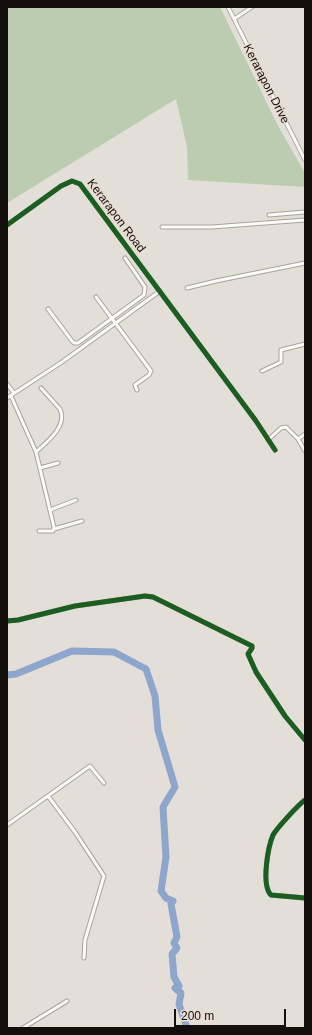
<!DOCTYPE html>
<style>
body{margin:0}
#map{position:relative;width:312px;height:1035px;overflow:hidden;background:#e4ded8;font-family:Helvetica,sans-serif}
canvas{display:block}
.frame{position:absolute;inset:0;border:8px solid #130f0c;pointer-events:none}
.scale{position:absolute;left:174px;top:1009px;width:112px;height:18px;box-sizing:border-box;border:2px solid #130f0c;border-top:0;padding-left:5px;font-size:12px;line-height:14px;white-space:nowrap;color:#130f0c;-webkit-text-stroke:3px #e9ddd3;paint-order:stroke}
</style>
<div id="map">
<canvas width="312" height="1035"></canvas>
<div class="frame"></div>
<div class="scale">200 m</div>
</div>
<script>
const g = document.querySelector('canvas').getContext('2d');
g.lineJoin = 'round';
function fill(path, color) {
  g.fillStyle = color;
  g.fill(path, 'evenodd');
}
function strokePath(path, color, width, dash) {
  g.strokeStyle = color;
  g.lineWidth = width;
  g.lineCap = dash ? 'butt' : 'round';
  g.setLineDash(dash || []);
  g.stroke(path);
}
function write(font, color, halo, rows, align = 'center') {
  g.font = font + ' Helvetica,sans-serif';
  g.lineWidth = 3;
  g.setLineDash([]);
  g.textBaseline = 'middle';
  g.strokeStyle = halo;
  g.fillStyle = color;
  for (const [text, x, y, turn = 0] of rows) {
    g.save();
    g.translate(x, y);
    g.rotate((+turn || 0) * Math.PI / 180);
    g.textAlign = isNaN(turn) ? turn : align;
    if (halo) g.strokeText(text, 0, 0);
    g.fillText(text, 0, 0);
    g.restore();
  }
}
fill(new Path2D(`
 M7,7H220L278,126L305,173V187L188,180L187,147L176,99L7,203Z`), '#bcccb0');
strokePath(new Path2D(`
 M7,675L16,674L72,651L114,652L146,669L155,696L158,730L175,787L163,807L166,857L161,891L166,898L173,901L171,904L177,937L174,943L177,948L172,954L174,977L179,986L175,988L181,993L179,1004L187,1028`), '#8ea5cc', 7);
const street = new Path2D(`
 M228,7L305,160
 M234,19L252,7
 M269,215L305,212
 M7,225L61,186L72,181L80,184L256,421L275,450
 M162,227H212L305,220
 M187,288L216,281L305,263
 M96,297L151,371L149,375L135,385L137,390
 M48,309L72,341L74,343H78L144,295L145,287L125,258
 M262,371L281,362V350L305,344
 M7,384L14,393
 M11,396L36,452L54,527L53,531H39
 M7,398L62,362L160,291
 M298,439L305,434
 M268,440L281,428L286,427L298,439L305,451
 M36,452C47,442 68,426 60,409L41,388
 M40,468L58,463
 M50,510L76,500
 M54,529L82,521
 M7,621L18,620L75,606L145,596L153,597L252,646V648L248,654L256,672L285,716L305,740
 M48,796L75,832L104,876L85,940L84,958
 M305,800C299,804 277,828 273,835C268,847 261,885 271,895L305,898
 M7,825L90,766L104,783
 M23,1028L67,1001`);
strokePath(street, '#a8a39e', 5);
strokePath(street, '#fbfaf9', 3);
strokePath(new Path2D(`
 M7,225L61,186L72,181L80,184L256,421L275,450
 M7,621L18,620L75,606L145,596L153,597L252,646V648L248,654L256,672L285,716L305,740
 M305,800C299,804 277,828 273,835C268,847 261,885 271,895L305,898`), '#1b5e20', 5);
write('12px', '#130f0c', '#e9ddd3', [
 ["Kerarapon Drive",266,84,63],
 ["Kerarapon Road",116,216,53]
]);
</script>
